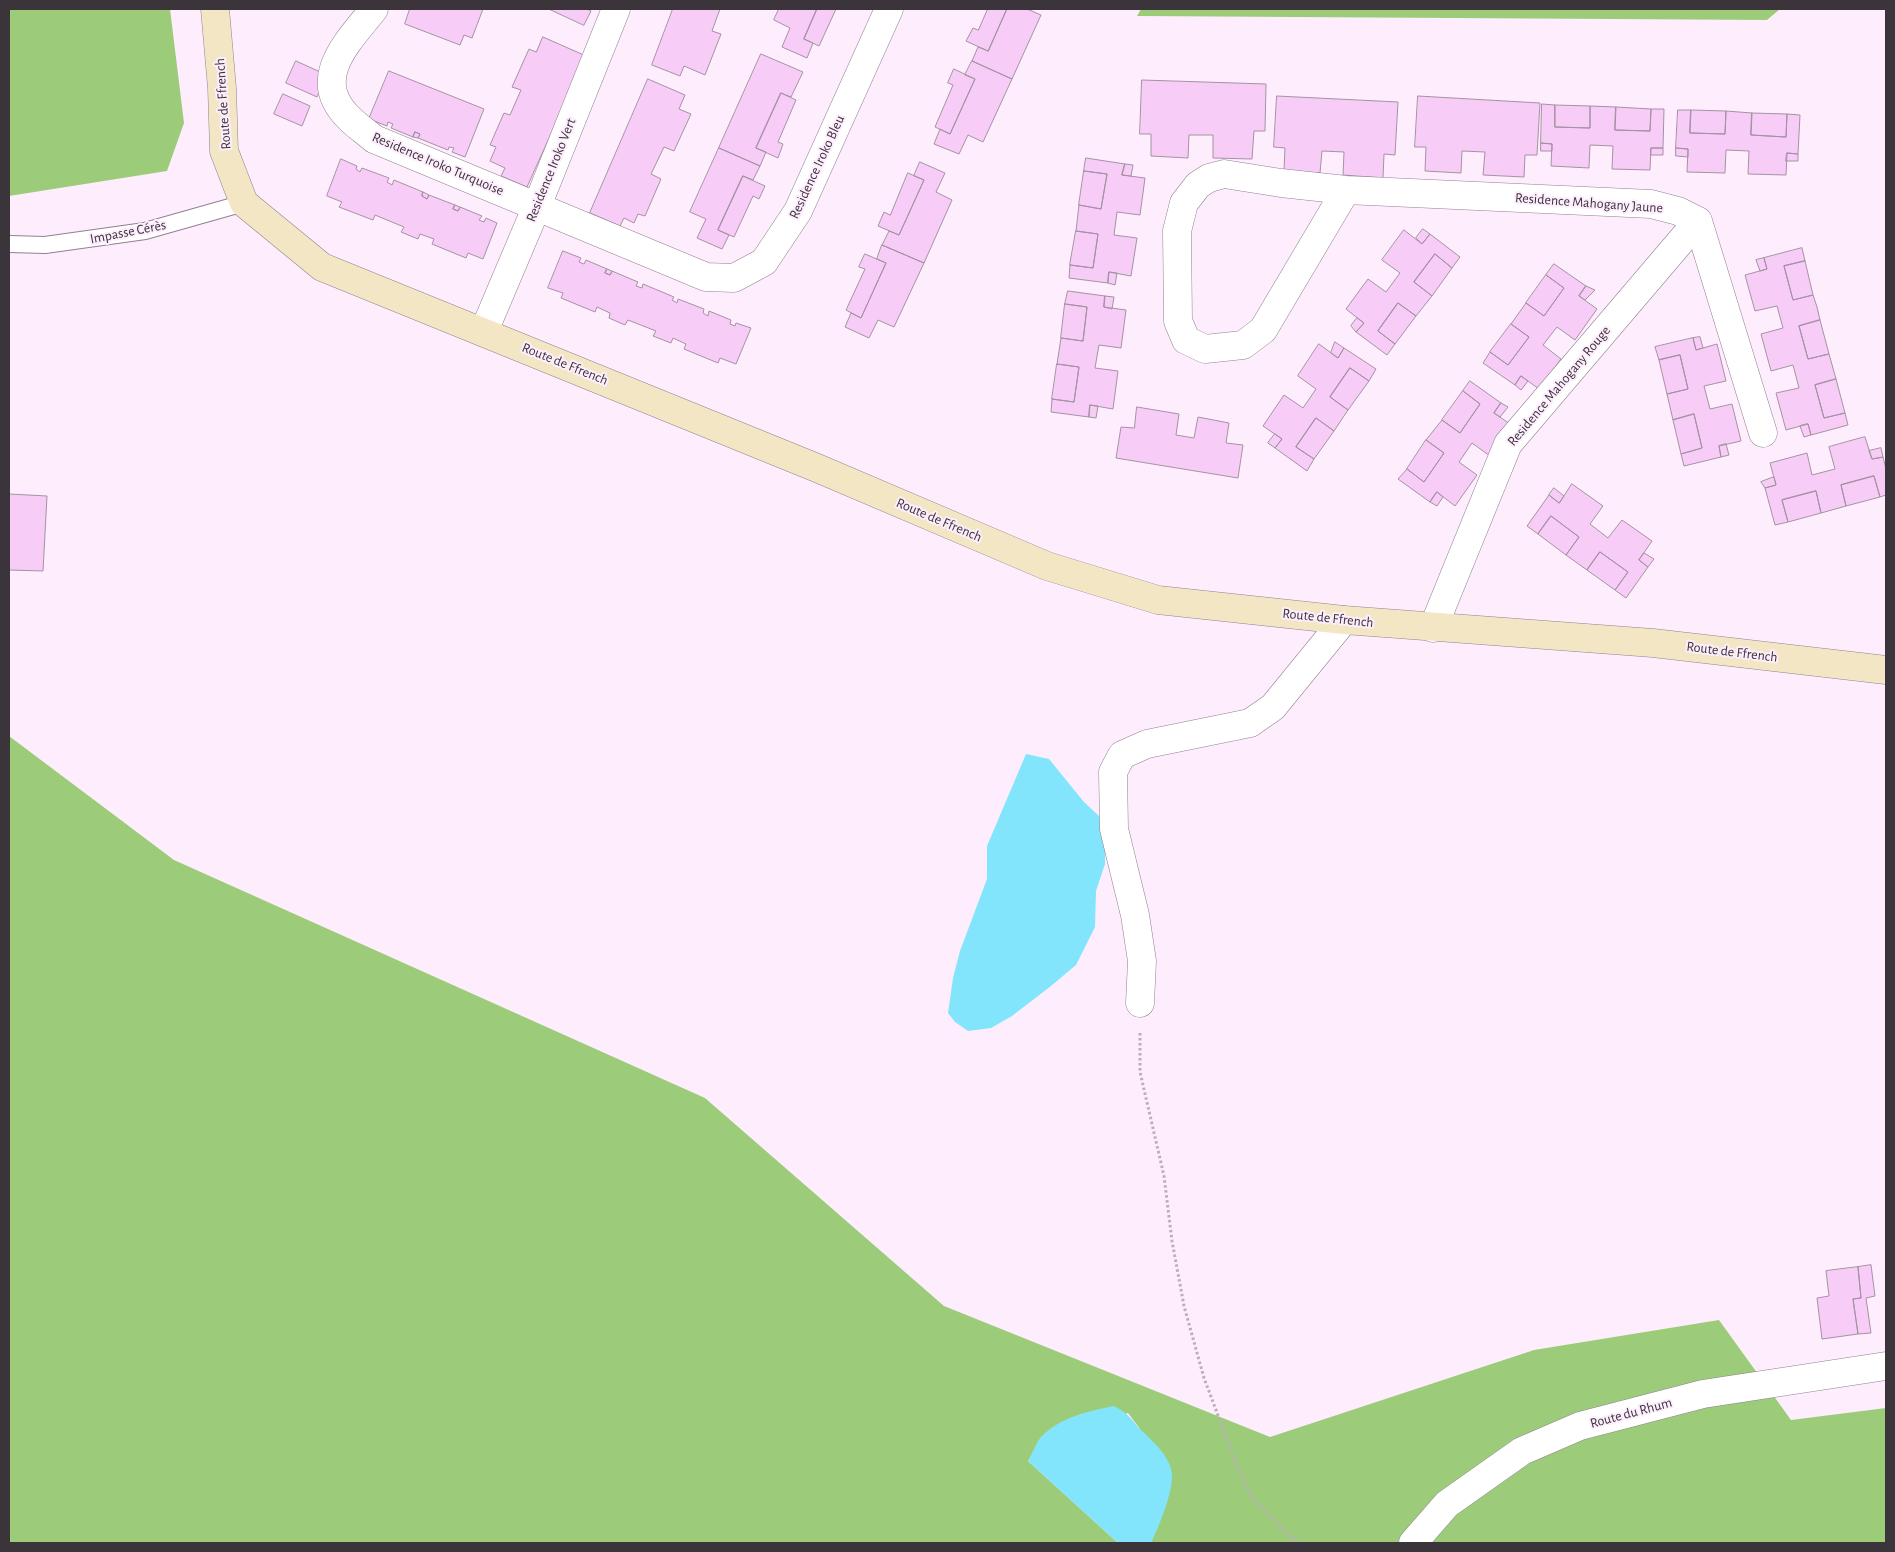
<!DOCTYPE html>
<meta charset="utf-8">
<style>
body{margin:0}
#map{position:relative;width:1895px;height:1552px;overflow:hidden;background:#feeefd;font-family:"Alegreya Sans",sans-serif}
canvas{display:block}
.frame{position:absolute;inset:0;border:10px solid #3b343b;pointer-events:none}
</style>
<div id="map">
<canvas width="1895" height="1552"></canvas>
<div class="frame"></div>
</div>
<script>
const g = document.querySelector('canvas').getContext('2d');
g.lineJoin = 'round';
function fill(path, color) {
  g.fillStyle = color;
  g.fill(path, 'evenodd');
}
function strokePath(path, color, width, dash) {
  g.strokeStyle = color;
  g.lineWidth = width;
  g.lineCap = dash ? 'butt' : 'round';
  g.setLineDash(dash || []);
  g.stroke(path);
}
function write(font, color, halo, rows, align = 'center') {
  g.font = font + ' "Alegreya Sans",sans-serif';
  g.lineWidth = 4;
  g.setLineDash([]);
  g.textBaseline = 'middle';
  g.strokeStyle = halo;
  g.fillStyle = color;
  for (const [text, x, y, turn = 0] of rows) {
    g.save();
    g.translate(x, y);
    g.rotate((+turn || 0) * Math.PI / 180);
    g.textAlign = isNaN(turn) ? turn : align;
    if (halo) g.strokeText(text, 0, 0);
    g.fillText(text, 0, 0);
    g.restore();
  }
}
fill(new Path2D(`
 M9,9H170L184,123L167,171L9,196Z
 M1141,9H1780L1767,20L1137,16Z
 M9,736L174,860L705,1098L944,1306L1270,1437L1534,1350L1719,1320L1791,1420L1886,1408V1543H1151L1167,1499L1140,1429L1128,1413L1035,1450L1028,1461L1118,1543H9Z`), '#9ccc7a');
fill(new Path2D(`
 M1026,754L1049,759L1084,802L1099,816L1105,830V864L1096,891L1095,927L1076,965L1051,986L1012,1016L991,1028L968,1031L955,1022L948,1013L953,978L960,951L987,879V846Z
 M1114,1406C1131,1415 1131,1420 1143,1432C1155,1443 1172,1459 1172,1476C1172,1495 1159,1526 1151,1543H1118L1028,1461C1032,1454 1036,1443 1041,1437C1060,1417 1089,1411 1114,1406Z`), '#83e5fb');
const building = new Path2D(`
 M410,9H483L472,38L464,35L460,45L405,24Z
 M549,9H587L591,11L584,25Z
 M673,9H720L712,31L721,34L705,75L684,66L680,76L652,65Z
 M779,9H817L804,39L813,43L807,58L782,47L790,28L774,20Z
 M817,9H836L819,46L804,39Z
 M988,9H1007L988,51L966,41L973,28L978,30Z
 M1007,9H1027L1041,15L1012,79L972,61L978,47L988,51Z
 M543,37L586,56L527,187L501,176L505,168L490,161L496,147L490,145L504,113L510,115L521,90L512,87L529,49L536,52Z
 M761,54L803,72L791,97L781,93L756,148L766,152L760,166L719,148Z
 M296,61L327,75L317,97L286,83Z
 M972,61L1012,79L983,142L968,135L959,154L934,144L940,129L950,134L975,79L965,75Z
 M954,69L975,79L950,134L935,127L953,85L948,83Z
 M389,71L484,109L465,157L452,152L454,148L449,147L448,150L418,138L420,134L415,132L413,137L391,128L393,124L388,122L387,126L369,119Z
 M648,79L685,95L679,109L691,114L674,151L664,147L651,174L661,179L645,216L638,214L634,223L624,218L620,226L590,213Z
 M1142,80L1266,84L1265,131H1254L1252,159L1213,158V135H1189L1188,158L1151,156V134H1140Z
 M781,93L796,100L778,142L783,144L778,158L756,148Z
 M283,94L310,106L302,126L274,114Z
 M1277,96L1398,102L1395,155L1384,154L1383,178L1343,175L1344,152L1322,151L1320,173L1284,171L1285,148L1274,147Z
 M1418,96L1540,103L1537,155H1525L1524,177L1483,175L1485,152L1462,151L1461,173L1425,171L1426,147H1415Z
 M1542,104L1555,105V127L1590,128V106L1616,107L1615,130L1650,131L1651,109H1664L1663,148H1651L1650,170L1612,169L1613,146L1590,145L1589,168L1551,166L1552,144L1541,143Z
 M1555,105L1590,106V128L1555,127Z
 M1616,107L1651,109L1650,131L1615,130Z
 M1678,110H1691L1690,133L1725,134L1726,111L1752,113L1751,135L1786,137L1787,114L1800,115L1798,154L1787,153L1786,175L1748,174L1749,151L1726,150L1725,173L1687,172L1688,149L1676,148Z
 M1691,110L1726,111L1725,134L1690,133Z
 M1752,113L1787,114L1786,137L1751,135Z
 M415,132L420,134L418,138L413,137Z
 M1541,143L1552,144V151H1541Z
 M719,148L760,166L753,180L743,176L737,189L718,230L729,235L722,249L697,238L706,219L690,212Z
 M1651,148H1663V155H1651Z
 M1676,148L1688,149V157L1676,156Z
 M1787,153L1798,154V161H1786Z
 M1086,158L1125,164L1122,175L1145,178L1140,215L1117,212L1114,235L1137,238L1131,276L1109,272L1108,283L1069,278L1070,265L1093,268L1098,234L1076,231L1079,205L1101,209L1107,174L1084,171Z
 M341,159L357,166L356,169L360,172L362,168L389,178L387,182L392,185L394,180L423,192L422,196L427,199L429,195L455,205L453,209L458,211L460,207L482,216L479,220L484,222L486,218L497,223L483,259L468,253L466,258L432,244L434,239L420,234L418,239L401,232L404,227L375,215L373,220L339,207L342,202L327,196Z
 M920,162L945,173L936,192L952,200L924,263L882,245L889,231L899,235L905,222L924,180L914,176Z
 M1125,164L1133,165L1131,176L1122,175Z
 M1084,171L1107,174L1101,209L1079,205Z
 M908,173L924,180L899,235L878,226L884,212L890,215Z
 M743,176L765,186L759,199L753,196L734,237L718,230Z
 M423,192L429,195L427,199L422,196Z
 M455,205L460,207L458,211L453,209Z
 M1423,229L1430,234L1422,244L1416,238Z
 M1404,230L1422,244L1430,234L1460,257L1452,268L1435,254L1414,282L1432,296L1416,316L1398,303L1378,331L1395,344L1387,355L1356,332L1364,323L1346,309L1368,279L1386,292L1400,273L1382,260Z
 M1076,231L1098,234L1093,268L1070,265Z
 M882,245L924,263L894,327L878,320L869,338L845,327L851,313L861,318L886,263L877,259Z
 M1802,248L1805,261L1784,266L1793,300L1813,295L1817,307L1820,320L1799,326L1808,359L1829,354L1836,379L1815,385L1824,418L1845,413L1848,425L1811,435L1808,424L1786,430L1776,393L1799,388L1793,365L1771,371L1761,334L1783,328L1777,306L1755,311L1745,275L1767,269L1764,258Z
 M563,251L581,258L579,262L584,264L586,260L607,269L605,273L610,275L612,271L638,282L636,286L642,288L643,284L674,297L672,300L677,303L678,299L704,309L703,313L708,316L709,311L731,320L730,324L735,326L736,323L751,328L736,364L720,358L718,363L684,349L686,344L673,338L671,343L653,336L656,331L628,320L625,325L609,318L610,313L597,307L595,312L561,298L563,293L548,288Z
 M865,254L886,263L861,318L846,310L865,269L859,267Z
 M1435,254L1452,268L1432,296L1414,282Z
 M1764,258L1767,269L1760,271L1756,260Z
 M1805,261L1813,295L1793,300L1784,266Z
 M1554,264L1586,286L1579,296L1597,309L1575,340L1557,327L1543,345L1561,359L1539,389L1521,376L1515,385L1483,363L1490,352L1508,365L1529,337L1511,324L1526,303L1544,316L1564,288L1546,275Z
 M607,269L612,271L610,275L605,273Z
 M1109,272L1117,273L1115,285L1108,283Z
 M1546,275L1564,288L1544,316L1526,303Z
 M1586,286L1595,290L1585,300L1579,296Z
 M1068,291L1105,296L1104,307L1126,310L1121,348L1099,345L1095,368L1118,371L1113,409L1090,405L1089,417L1051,412L1052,399L1074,402L1079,367L1057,364L1061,338L1083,341L1087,307L1065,304Z
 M1105,296L1114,297L1112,309L1104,307Z
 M1398,303L1416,316L1395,344L1378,331Z
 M1065,304L1087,307L1083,341L1061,338Z
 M1357,318L1364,323L1356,332L1351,326Z
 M1820,320L1829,354L1808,359L1799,326Z
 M1511,324L1529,337L1508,365L1490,352Z
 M1700,337L1703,348L1696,350L1693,338Z
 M1693,338L1696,350L1717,344L1726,381L1704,386L1710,409L1732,404L1741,441L1719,446L1721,457L1684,466L1681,454L1702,448L1694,414L1673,420L1667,394L1688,389L1680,355L1659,360L1655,347Z
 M1335,342L1344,348L1338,358L1331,353Z
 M1319,344L1338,358L1344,348L1376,369L1369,381L1350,368L1330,397L1348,410L1334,431L1316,418L1296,447L1314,459L1307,471L1275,448L1282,439L1263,426L1284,395L1303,408L1316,389L1298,376Z
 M1680,355L1688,389L1667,394L1659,360Z
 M1057,364L1079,367L1074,402L1052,399Z
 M1350,368L1369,381L1348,410L1330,397Z
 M1521,376L1528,381L1521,390L1515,385Z
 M1836,379L1845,413L1824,418L1815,385Z
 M1470,381L1501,403L1494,413L1513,426L1490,456L1472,443L1459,462L1477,475L1455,506L1437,492L1430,502L1398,479L1407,469L1424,482L1444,453L1426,440L1442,420L1460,433L1480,404L1463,391Z
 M1463,391L1480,404L1460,433L1442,420Z
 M1501,403L1508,407L1500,417L1494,413Z
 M1090,405L1098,406L1096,418L1089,417Z
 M1137,407L1179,414L1176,435L1194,438L1198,417L1229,423L1226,443L1243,445L1238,478L1116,458L1121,427L1134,428Z
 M1694,414L1702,448L1681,454L1673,420Z
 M1316,418L1334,431L1314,459L1296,447Z
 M1808,424L1811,435L1804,437L1800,426Z
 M1275,434L1282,439L1275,448L1268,443Z
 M1865,437L1872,459L1883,457L1886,469V495L1880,497L1874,476L1841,485L1846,506L1821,513L1816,491L1782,500L1788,522L1775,525L1765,488L1776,485L1770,463L1807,453L1812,475L1835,469L1829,447Z
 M1426,440L1444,453L1424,482L1407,469Z
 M1726,444L1729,455L1721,457L1719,446Z
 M1881,448L1883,457L1872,459L1869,451Z
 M1874,476L1880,497L1846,506L1841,485Z
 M1774,477L1776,485L1765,488L1761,482Z
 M1572,484L1603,506L1590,524L1608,538L1622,520L1652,541L1639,560L1648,567L1626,598L1615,590L1628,572L1600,552L1587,570L1566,555L1579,537L1551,516L1538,534L1527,526L1549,495L1559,503Z
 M1554,488L1564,496L1559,503L1549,495Z
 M1816,491L1821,513L1788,522L1782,500Z
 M1437,492L1443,497L1437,506L1430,502Z
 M9,494L47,496L43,571L9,570Z
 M1551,516L1579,537L1566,555L1538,534Z
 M1600,552L1628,572L1615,590L1587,570Z
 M1644,553L1654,559L1648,567L1639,560Z
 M1871,1265L1875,1296L1866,1298L1871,1333L1858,1334L1853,1299L1861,1298L1858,1267Z
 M1858,1267L1861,1298L1853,1299L1858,1334L1822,1339L1817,1298L1829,1296L1826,1271Z`);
fill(building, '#f7ccf6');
strokePath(building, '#a492a3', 1);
const service = new Path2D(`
 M9,244L45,245L145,231L244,203`);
const minor = new Path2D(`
 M374,9C348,42 308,79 350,119C357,126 366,132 374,139L706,277L734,278L764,262L798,211L889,9
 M1346,190L1263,330L1243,345L1205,349L1186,340L1178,321L1177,231L1184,203L1198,185L1209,178L1224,174L1281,183L1346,190L1651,204L1678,211L1698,221L1763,433
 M484,331L537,206L616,9
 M1433,628L1508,444L1698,221
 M1140,1003L1142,961L1135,915L1114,829L1113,772L1122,755L1147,744L1250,723L1273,707L1344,620`);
const tertiary = new Path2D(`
 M1413,1543L1447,1504L1522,1451L1580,1426L1703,1394L1886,1366`);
const secondary = new Path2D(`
 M215,9L222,88L224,151L244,203L322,267L817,468L1047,566L1158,600L1344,620L1653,643L1886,670`);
strokePath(service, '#918091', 18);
strokePath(minor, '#918091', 29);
strokePath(tertiary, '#918091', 29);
strokePath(secondary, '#918091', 29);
strokePath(new Path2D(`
 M1140,1033V1072L1164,1176L1172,1241L1184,1306L1204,1378L1237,1466L1252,1498L1290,1536L1300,1543`), '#bbaeba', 3, [2.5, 2.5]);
strokePath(service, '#fff', 16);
strokePath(minor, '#fff', 28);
strokePath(tertiary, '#fff', 28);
strokePath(secondary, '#f3e6c4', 28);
write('14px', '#3b343b', '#feeefd', [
 ["Route de Ffrench",223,104,-94],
 ["Residence Iroko Turquoise",438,164,23],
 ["Residence Iroko Bleu",817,167,-65],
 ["Residence Iroko Vert",551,170,-68],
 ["Residence Mahogany Jaune",1589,203,4],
 ["Impasse Cérès",128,232,-11],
 ["Route de Ffrench",565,364,22],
 ["Residence Mahogany Rouge",1559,386,-50],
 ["Route de Ffrench",939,520,23],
 ["Route de Ffrench",1328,618,6],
 ["Route de Ffrench",1732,652,7],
 ["Route du Rhum",1631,1413,-15]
]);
</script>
